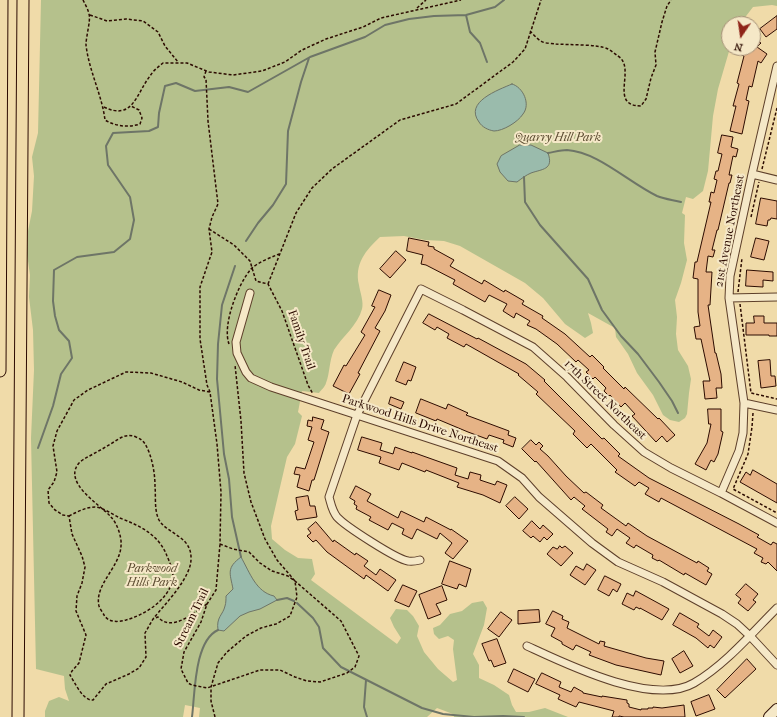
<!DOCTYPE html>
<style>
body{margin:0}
#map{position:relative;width:777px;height:717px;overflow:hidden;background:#f0dba9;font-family:"IM FELL French Canon",serif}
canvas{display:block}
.north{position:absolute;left:721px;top:16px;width:40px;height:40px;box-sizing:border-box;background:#f5e8c7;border:1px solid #a59077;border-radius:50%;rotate:193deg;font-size:11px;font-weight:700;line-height:16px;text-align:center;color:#2c0b00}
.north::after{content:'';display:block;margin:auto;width:14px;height:18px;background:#8f2418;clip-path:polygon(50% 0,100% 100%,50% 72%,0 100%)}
</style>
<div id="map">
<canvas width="777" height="717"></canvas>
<div class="north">N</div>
</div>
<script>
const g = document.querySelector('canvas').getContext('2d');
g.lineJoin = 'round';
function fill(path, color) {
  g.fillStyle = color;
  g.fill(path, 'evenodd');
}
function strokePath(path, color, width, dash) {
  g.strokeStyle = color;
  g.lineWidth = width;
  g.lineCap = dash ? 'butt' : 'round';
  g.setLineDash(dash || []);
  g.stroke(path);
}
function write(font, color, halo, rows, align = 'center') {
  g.font = font + ' "IM FELL French Canon",serif';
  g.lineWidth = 4;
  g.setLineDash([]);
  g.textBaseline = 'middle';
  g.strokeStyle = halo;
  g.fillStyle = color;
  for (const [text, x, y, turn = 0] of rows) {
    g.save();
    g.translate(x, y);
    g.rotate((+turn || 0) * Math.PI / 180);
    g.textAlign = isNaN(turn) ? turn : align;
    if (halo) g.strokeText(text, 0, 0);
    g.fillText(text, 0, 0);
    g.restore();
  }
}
fill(new Path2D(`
 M41,0H777V6L772,5L753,7L740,24H729V48H730L718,89L713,116L708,171L703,191L693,199L686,197L682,213L685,215L684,243L687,260L681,283L675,300L677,317L676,334L678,350L688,366L691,379L689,393L687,414L685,418L679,422L670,420L663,415L653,395L637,373L628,354L616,337L615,328L588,313L591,323L593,333L585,338L565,324L543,298L525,283L460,246L444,241L425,240L404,236L380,237C366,250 354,264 359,285C360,292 364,302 362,309C358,325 342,337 334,350C329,361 330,373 326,383C325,387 321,390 319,393L302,391L298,412L302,416L295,444L287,457L271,526L272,539L285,550L298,558L312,559L315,574L311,580L397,644L401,638L394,627L390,618L396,609L407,610L413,616L419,626L417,636L424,652L438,669L453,682L457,680L453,649L454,640L448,636L439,639L434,634L433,628L440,625L450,614L462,611L472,603L483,601L487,608L484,625L473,654L479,665V678L494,685L509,695L512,705L516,712H529L545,708L568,717H454L453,714L437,708L427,717H199L200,708L185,705L183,717H45V711L49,701L59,697L69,701L65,689L64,676L36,669L31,438L34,370L33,330L29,297L30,275L27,254L28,231L32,211L34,176L32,157L38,133Z`), '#b5c18c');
const water = new Path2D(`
 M512,84C523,87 531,104 523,114C518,122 503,131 494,131C488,130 482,127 479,122C464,102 498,90 512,84Z
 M520,145H531L548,153C554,170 542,169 531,173C526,175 521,179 517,182L508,181L500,172L497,164L501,156Z
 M241,557C250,573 256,592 274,596L277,600L260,609L249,612L240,616L224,631L218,630C216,617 223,615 225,606C226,603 226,599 226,596L233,589C230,573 226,568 241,557Z`);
fill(water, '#9abbac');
strokePath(water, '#6e7567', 1);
strokePath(new Path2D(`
 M466,15L470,32L480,43L487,62
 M548,153C554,152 561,150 567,150C598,152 628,182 657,196C664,199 673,200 681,202
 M524,177L525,202L540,225L588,279L602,310L621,336L638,354L659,382L672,401L678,413
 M246,241L258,223L273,205L286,184L288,131L301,82L309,58
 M235,266L222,305L218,344L217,379L224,454L229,479L232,517L241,557
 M38,448L53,406L61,374L72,358L69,341L59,330L55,316L53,301L54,270L77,257L114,252L130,239L134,220L130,197L108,165L106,146L113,133L149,131L158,127L159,113L165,86L176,83L195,91L229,87L248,92L310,57L365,37L385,25L409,19L434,16L466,15L495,7L504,0
 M277,600L287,598L294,601
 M297,603L313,618L319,627L323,648L341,667L422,708L443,714L474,717L503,716L524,717
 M366,680L364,707L367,717
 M192,717C195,694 194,641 218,630`), '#6e7567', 2);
const building = new Path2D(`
 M777,16V29L766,37L760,29Z
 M753,38L761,43L757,47L767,54L761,63L758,61L752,87L749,86L746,100L749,101L742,134L730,131L736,106H733L739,84L737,83L744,56L740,54L743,48H753Z
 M722,135L733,137L731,147L738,149L736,157L733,156L729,175H732L730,183H729L718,230H717L712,250H715L713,257L708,256L706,272H712L710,305H708L715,353H716L721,374L722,388H716L717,398L705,399L703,381H710L701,339H696L694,327L700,326L698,312V279L693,278L695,262H697L711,202H709L711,192L714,193L717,180L714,179L716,171H718L722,154L718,153Z
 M761,198L777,201V219L771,218L770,220H768L767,226L756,224Z
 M409,238L429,242L428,246L434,247V249L454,260L450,266L482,284L484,280L504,292L505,290L524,301L522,304L543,316L542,318L565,334L590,357L592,355L604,367L603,368L624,389L625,387L658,419L659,418L675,435L667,442L662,436L656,442L632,416L635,414L625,403L621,407L610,395L609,396L604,391L606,388L595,377L593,379L586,372L589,370L578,360L576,362L557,344L536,329L527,325L530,321L516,313L514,318L503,311L507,304L489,295L485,302L453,284L455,280L426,265L421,264L423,255L407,251Z
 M756,238L769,241L764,260L751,257Z
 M396,251L406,260L390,278L380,269Z
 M747,270L773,272V281L763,280V287L746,286Z
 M379,290L391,295L385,311L375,328L380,331L358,373L360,374L349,394L333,386L344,365L346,366L365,335L361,332L375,307L372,306Z
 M429,314L477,339L478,338L526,364L545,380L544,381L602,439L604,438L620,454L618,456L649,478L739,524L759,535L757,537L771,545L773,542L777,544V571L768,562L766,564L761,562L763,558L754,553L757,549L661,498L659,502L645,494L649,488L639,482L635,486L615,472L617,470L591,444L587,448L573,434L575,431L536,394L538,392L518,375L519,374L466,344L464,347L447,338L449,334L437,327L435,330L423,323Z
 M754,316H764V323H777V336H769V335H746V323H754Z
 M770,360L771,376H775L776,386L761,388L758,361Z
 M404,362L416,367L411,381L408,380L406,385L396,381Z
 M391,397L404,402L401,409L389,404Z
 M421,399L446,409L448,404L468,413L466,415L509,431L508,435L516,438L513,447L503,443L504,440L489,435L487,439L468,432L437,419L436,421L416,413Z
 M708,409H721V431L723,432L718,454L714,462L711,460L706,470L695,464L707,443L711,424H709Z
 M313,417L324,420L321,429L329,432L314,480H312L309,491L297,487L300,475L294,474L296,467L305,469L314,442L308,440L312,427L307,426L308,420L312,421Z
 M362,437L382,443L380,450L393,454L395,447L412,453V452L457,468L455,475L468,479L470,472L481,475L480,480L495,485L497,481L507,485L500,503L483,495L457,487L459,483L426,470L425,472L402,463L399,470L379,463L381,457L358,450Z
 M531,440L536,445L539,442L543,446L540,449L548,456L566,476L584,493L586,492L603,505L601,508L626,526L628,523L647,536L697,563L698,561L709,568L707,571L712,574L706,585L685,573L684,575L659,560L658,561L652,558L653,555L636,545L634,548L626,543L630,538L617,529L612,536L606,532L608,529L582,509L585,506L574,497L571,500L536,461L535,462L522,449Z
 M753,470L777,484V503L740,482L746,472L750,475Z
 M356,486L371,494L367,501L398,518L401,511L424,522L426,517L451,530V529L468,541L453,559L445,553L452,543L440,533L437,539L417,529L412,539L402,534L404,529L392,523L388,530L369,520L371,517L356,509L357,506L354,504L355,501L350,498Z
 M308,496L310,506H315L317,517L297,520L295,511L298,510L296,498Z
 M515,497L528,509L519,519L506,506Z
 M532,521L540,529L543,525L553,534L547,540L544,537L540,542L533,536L531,538L523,531Z
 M316,522L333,542L334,540L355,555L356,553L368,561L364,566L376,575L380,569L396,580L388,591L366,575L364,579L327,552L316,540L313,542L307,536L311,533L308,529Z
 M560,546L562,548L565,546L573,553L561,566L547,554L553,547L557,549Z
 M450,561L471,569L466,587L459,584L457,589L442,584Z
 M587,564L596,570L585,585L570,575L576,566L583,570Z
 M605,576L621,584L617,592L613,589L609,596L598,590Z
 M746,584L758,594L753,600L756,602L748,611L738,603L741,599L736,595Z
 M403,585L417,591L409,607L395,601Z
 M442,586L447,600L436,604L441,614L428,619L419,595Z
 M636,591L669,609L662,620L640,608V609L636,607L634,610L622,604L627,593L633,596Z
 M539,610L540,622L518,624V611Z
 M553,611L563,616L562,619L569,622L567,628L599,644L600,641L605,642L604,646L646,658L664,661L661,675L616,665L589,655L591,652L576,645L573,650L562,644V642L551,636L555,628L546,624Z
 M501,612L512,620L499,637L488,629Z
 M680,613L699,624L697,627L709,636L713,630L722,637L714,648L710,645L708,648L696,638L673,625Z
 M497,639L506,663L494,667L491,660L489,661L482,644Z
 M684,651L693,666L680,673L672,659Z
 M747,659L756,669L725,698L717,690Z
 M514,669L535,679L528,692L508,682Z
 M542,673L561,682L559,687L571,692L574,687L583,692V693L602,697V696L627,700V703L629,704V707L641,710V709H648V708H653V707L662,708L684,705L685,717H624L619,716V717H612L614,711L579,702L576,707L558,699L560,695L536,684Z
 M709,695L715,709L696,716L691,702Z`);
fill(building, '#e6b386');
strokePath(building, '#2c0b00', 1);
const minor = new Path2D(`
 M752,174L777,180
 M250,293L236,342L237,353L246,372L251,378L271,387L498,461L522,478L539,497L592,543L618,562L663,582L722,614L737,624L750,636L777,665
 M729,298L777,297
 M744,403L777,410
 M721,493L739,451L743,433L744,403L729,298L730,276L752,174L777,66
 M420,560C416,561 412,562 408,561C396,559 345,526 337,517C332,511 331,504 329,497L357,415L421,289L463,310L533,347L567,377L614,425L644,452L671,468L721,493L777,523
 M527,646C566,664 653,707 694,683C725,665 752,633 777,608`);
const secondary = new Path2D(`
 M769,717L777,709`);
const primary = new Path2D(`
 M0,371L2,0
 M18,717L23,0`);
strokePath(minor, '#5d3f2a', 9);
strokePath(secondary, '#2c0b00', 12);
strokePath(primary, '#2c0b00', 13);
strokePath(new Path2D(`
 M83,0C85,4 88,9 89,14C91,20 86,36 86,45C89,71 102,95 105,120C115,126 128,128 140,124L142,118L139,110L131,106
 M417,8L426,0
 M90,15L107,21L126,19L143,21L158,32L165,46L178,62
 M530,31C533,34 537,39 541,41C545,44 552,43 556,44C569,45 598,44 608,49C612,51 615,54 618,56C637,68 608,106 641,106L646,99L651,78L656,65L655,52L662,22L667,6L671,0
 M206,71L204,77L206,79L208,121L218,204L212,217L209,229L212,252L200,287V339L207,385L210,392L217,444L221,492L220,544
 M104,107C133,121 136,94 150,76C153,71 158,67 163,63H187L209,72L233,75L262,71L285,62L302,50L326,39L363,27L381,18L461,0
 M762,169L777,108
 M751,217L759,182
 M209,229L234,245L250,261L256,281L268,284L282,311L308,385L313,394
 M268,284L296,213L312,188L332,169L400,120L456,104L513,62L525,49L541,0
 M738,292L742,258
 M740,304L751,393L777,399
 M229,344C222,325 238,284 251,269C258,262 270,258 279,254
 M753,413L752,427L748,454L733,489L777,513
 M69,516C77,512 86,507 95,507C104,508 112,514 120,518C132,523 143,527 153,536C159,541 164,548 167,556C170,563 175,574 172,582C167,601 144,615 126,620C118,622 109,623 104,615C103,613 100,609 99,606C94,585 120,567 121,546C122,537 117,523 111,517C101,505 62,483 79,463C83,459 88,457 93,454C101,450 109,445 117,440C123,436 129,434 136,437C144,440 146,445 149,452C153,463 155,475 155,486C156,497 154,510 159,520C167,534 192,536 191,559C191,578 165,604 153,619
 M220,544L233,549L249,552L260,563L272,571L288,576L295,581L341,621L359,656L355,667L347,673L320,682L307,681L295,677L280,670H260L207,688L192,685L188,683L181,669L184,652L201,622L207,604L216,590Z
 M207,604C194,612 172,633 158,617L153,619L145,633L146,657L139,668L129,674L106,684L93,700C83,701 75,683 70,675L72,671L79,663L86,635L76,611L77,596L82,583L85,567L82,556L72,534L69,516L63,515L55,510L49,503L48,490L54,482L57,472L53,446L57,431L74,400L88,390L126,372L151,373L182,382L199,390L210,392
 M215,717L211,701V687L218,663L227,652L246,636L261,628L276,624L290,616L297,597L295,581L277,560L265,539L251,502L244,473L241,421L235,365`), '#2c0b00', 1.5, [3, 2]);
strokePath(minor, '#f5e8c7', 7);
strokePath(secondary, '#f5e8c7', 10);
strokePath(primary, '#f0dba9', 11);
write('italic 12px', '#5c4b31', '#f5e8c7', [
 ["Quarry Hill Park",558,138],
 ["Parkwood",152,569],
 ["Hills Park",152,583]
]);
write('12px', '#2c0b00', '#f5e8c7', [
 ["21st Avenue Northeast",730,231,-79],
 ["Family Trail",301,340,71],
 ["17th Street Northeast",605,400,44],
 ["Parkwood Hills Drive Northeast",420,424,18],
 ["Stream Trail",192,618,-64]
]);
</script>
